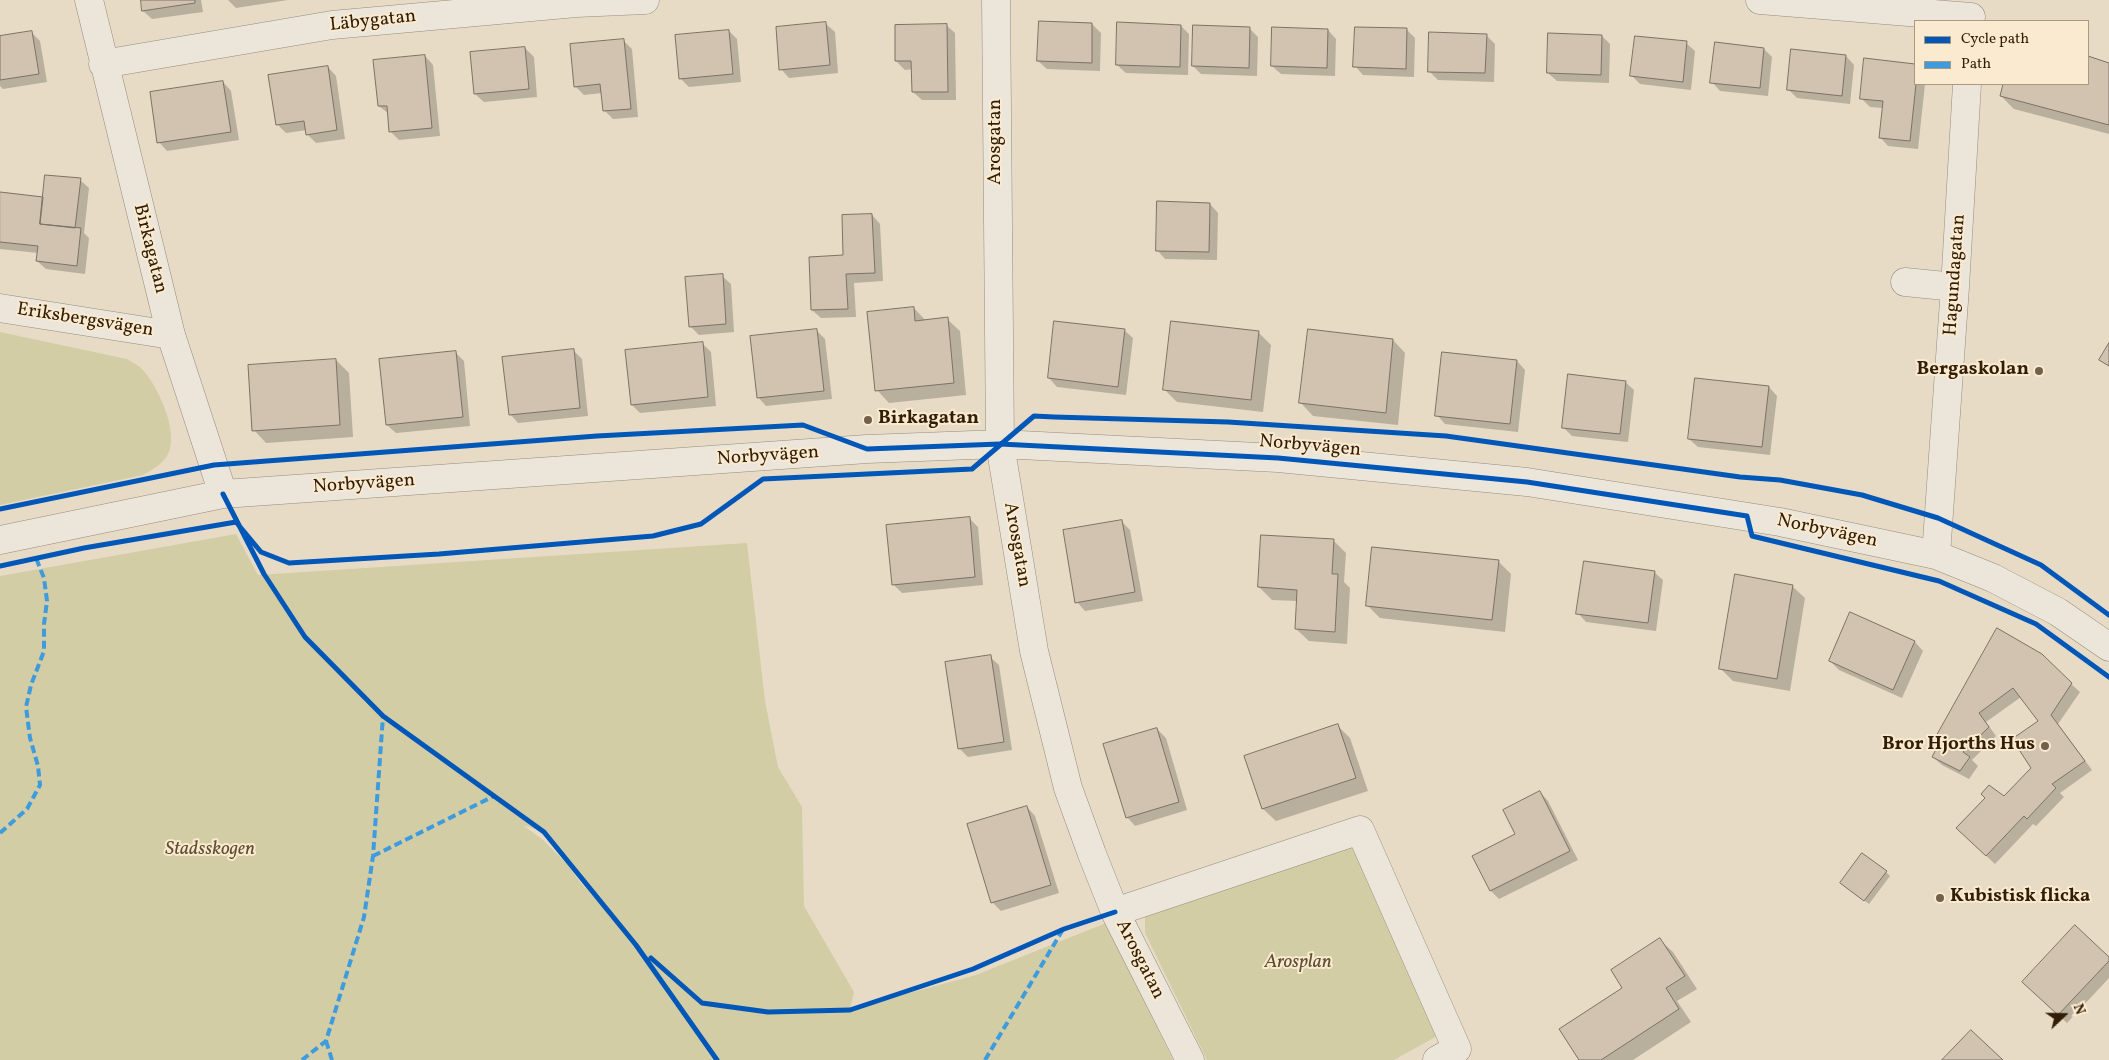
<!DOCTYPE html>
<meta charset="utf-8">
<style>
body{margin:0}
#map{position:relative;width:2109px;height:1060px;overflow:hidden;background:#e8dbc5;font-family:Vollkorn,serif}
canvas{display:block}
.legend{position:absolute;left:1914px;top:20px;width:175px;height:65px;box-sizing:border-box;background:#faead0;border:1px solid #aa9880;margin:0;padding:6px 9px;list-style:none;font-size:15px;color:#321d07}
.legend li{display:flex;align-items:center;gap:10px;height:25px}
.legend b{width:25px;border:1px solid #aa9880}
.north{position:absolute;left:2039px;top:990px;width:50px;height:50px;-webkit-text-stroke:4px #faead0;paint-order:stroke;rotate:69deg;font-size:14px;font-weight:700;line-height:20px;text-align:center;color:#321d07}
.north::after{content:'';display:block;margin:auto;width:18px;height:22px;background:#321d07;clip-path:polygon(50% 0,100% 100%,50% 72%,0 100%)}
</style>
<div id="map">
<canvas width="2109" height="1060"></canvas>
<ul class="legend">
<li><b style="height:6px;background:#0057b8"></b>Cycle path</li>
<li><b style="height:6px;background:#3e9bdd"></b>Path</li>
</ul>
<div class="north">N</div>
</div>
<script>
const g = document.querySelector('canvas').getContext('2d');
g.lineJoin = 'round';
function fill(path, color) {
  g.fillStyle = color;
  g.fill(path, 'evenodd');
}
function strokePath(path, color, width, dash) {
  g.strokeStyle = color;
  g.lineWidth = width;
  g.lineCap = dash ? 'butt' : 'round';
  g.setLineDash(dash || []);
  g.stroke(path);
}
function write(font, color, halo, rows, align = 'center') {
  g.font = font + ' Vollkorn,serif';
  g.lineWidth = 4;
  g.setLineDash([]);
  g.textBaseline = 'middle';
  g.strokeStyle = halo;
  g.fillStyle = color;
  for (const [text, x, y, turn = 0] of rows) {
    g.save();
    g.translate(x, y);
    g.rotate((+turn || 0) * Math.PI / 180);
    g.textAlign = isNaN(turn) ? turn : align;
    if (halo) g.strokeText(text, 0, 0);
    g.fillText(text, 0, 0);
    g.restore();
  }
}
fill(new Path2D(`
 M0,332L127,359C131,362 136,364 140,367C157,383 181,434 167,456C161,465 152,470 143,475L0,505Z
 M236,534L258,575L747,543L765,701L778,767L802,807L804,906L854,992L850,1009L976,975L1106,923L1173,1060H0V576ZM523,825L544,832L625,932L580,882L567,864L543,840Z
 M1351,844L1439,1035L1394,1060H1207L1145,933V913Z`), '#d2cda5');
fill(new Path2D(`
 M142,0H201L203,12L152,19L143,11Z
 M228,0H288L236,8Z
 M826,24L835,32L838,73L789,78L781,69Z
 M1092,24L1101,33L1100,71L1047,69L1038,61Z
 M946,25L955,33L956,100H922L913,92V69L905,70L896,61Z
 M1181,26L1189,34L1188,75L1126,73L1117,65Z
 M1249,28L1258,37L1257,76L1201,74L1193,66Z
 M1328,30L1336,39L1335,76L1281,74L1272,66Z
 M1407,30L1415,38L1414,77L1363,75L1355,66Z
 M729,31L737,39L741,82L689,87L680,78Z
 M32,33L40,41L47,82L3,89L0,86V38Z
 M1486,35L1495,44L1494,82L1438,80L1429,71Z
 M1602,36L1610,44L1609,83L1557,81L1548,73Z
 M623,40L632,49L638,117L613,119L604,110L602,93L584,95L575,86Z
 M1686,43L1695,51L1691,90L1640,84L1632,76Z
 M525,48L534,57L537,97L484,102L475,94Z
 M1764,49L1772,57L1768,96L1720,91L1712,82Z
 M425,56L433,65L440,136L399,140L390,131L389,114L379,106Z
 M1846,56L1854,65L1850,104L1797,98L1788,89Z
 M2088,58L2109,64V134L2014,109L2001,96L2005,84H2088Z
 M1865,60L1915,65V84H1925L1918,149L1888,146L1880,137L1883,108L1870,107L1861,98Z
 M328,67L336,76L345,139L316,143L307,134V130L286,133L277,124Z
 M223,82L231,91L239,140L167,151L159,142Z
 M80,180L89,188L84,233L89,238L85,274L46,269L37,261L38,253L0,249V194L44,198Z
 M1210,204L1218,213L1217,260L1165,259L1157,250Z
 M872,215L880,224L883,281L854,283L856,317L821,318L812,310Z
 M722,276L731,284L734,332L699,335L690,326Z
 M914,308L926,321L947,319L960,331L966,395L889,403L877,390Z
 M1124,330L1133,338L1126,395L1057,387L1049,378Z
 M817,331L825,339L832,399L766,406L758,397Z
 M1258,332L1271,345L1263,412L1177,402L1165,390Z
 M1393,340L1405,353L1398,425L1313,416L1301,403Z
 M702,343L711,352L716,406L640,413L632,405Z
 M574,351L582,359L588,416L518,423L510,414Z
 M455,352L464,361L470,426L396,433L387,425Z
 M336,360L349,373L353,437L266,443L254,430Z
 M1517,361L1525,370L1518,432L1445,424L1437,415Z
 M1625,382L1634,390L1628,442L1572,436L1563,427Z
 M1769,387L1777,396L1770,455L1698,447L1689,439Z
 M969,518L978,527L983,585L902,593L893,584Z
 M1121,521L1130,530L1143,601L1085,611L1077,602Z
 M1333,540L1346,553L1344,582L1350,588L1347,644L1309,641L1296,629L1297,601L1272,600L1259,587Z
 M1498,561L1511,574L1505,632L1380,618L1368,606Z
 M1654,572L1663,580L1656,631L1586,622L1578,613Z
 M1792,586L1805,598L1790,691L1733,681L1720,668Z
 M1851,614L1915,642L1923,651L1902,698L1839,670L1830,661Z
 M1997,629L2071,684L2080,692L2058,724L2092,770L2060,793L2064,797L2036,826L2033,824L1995,864L1966,837L2033,768L2039,722L2021,697L1986,722L1996,736L1972,760L1978,766L1969,779L1942,765L1933,757L1942,741L1937,737Z
 M990,657L999,665L1012,750L968,757L959,748Z
 M1338,726L1350,738L1368,791L1276,821L1263,809L1246,756Z
 M1157,729L1166,738L1187,810L1135,826L1127,817Z
 M1540,792L1548,801L1578,860L1499,899L1491,891L1473,856L1517,834Z
 M1027,807L1035,816L1059,893L1001,911L992,902Z
 M1886,872L1890,876L1869,904L1845,886Z
 M1660,940L1673,952L1697,989L1677,1001L1691,1022L1633,1060H1580L1624,989Z
 M2109,959V978L2067,1023L2032,990Z`), '#0003');
const building = new Path2D(`
 M141,0H195V3L142,11Z
 M1039,21L1092,23V63L1037,61Z
 M826,22L830,65L779,70L776,27Z
 M1117,22L1181,25L1180,67L1116,65Z
 M947,24L948,92H912L911,61H895V25Z
 M1193,25L1250,27L1249,68L1192,66Z
 M1272,27L1328,29L1327,68L1271,66Z
 M1355,27L1407,28L1406,69L1353,67Z
 M729,30L733,74L679,79L675,35Z
 M32,31L39,74L0,80V36Z
 M1429,32L1487,34L1485,73L1428,72Z
 M1548,33L1602,35L1601,75L1547,73Z
 M1635,36L1687,41L1683,82L1630,76Z
 M624,39L631,109L603,111L600,84L574,87L570,44Z
 M1715,42L1764,48L1760,88L1710,83Z
 M525,47L529,89L474,94L470,52Z
 M1791,49L1846,55L1842,96L1787,90Z
 M425,55L432,128L389,132L387,106H378L373,60Z
 M2088,56L2109,63V125L2000,96L2003,84H2088Z
 M1864,58L1915,64L1916,84L1910,141L1879,138L1883,101L1860,99Z
 M328,66L337,130L306,135L304,121L276,125L268,75Z
 M223,81L231,132L157,143L150,92Z
 M45,175L81,178L75,228L40,224Z
 M0,192L43,197L40,224L81,228L77,266L36,261L38,246L0,242Z
 M1157,201L1210,203L1209,252L1156,251Z
 M872,214L875,273L846,274L848,309L811,310L809,257L843,255L842,215Z
 M723,274L726,324L689,327L685,277Z
 M914,307L915,321L948,317L954,383L875,391L867,312Z
 M1054,321L1125,329L1118,387L1048,378Z
 M1171,321L1259,331L1251,400L1163,390Z
 M817,329L824,391L757,398L750,336Z
 M1308,329L1393,339L1386,413L1299,403Z
 M703,342L708,397L631,405L625,350Z
 M2109,343V366L2099,360Z
 M574,349L580,408L509,415L502,357Z
 M456,351L463,417L386,425L379,359Z
 M1442,352L1517,360L1510,424L1435,416Z
 M336,359L340,425L252,431L248,365Z
 M1568,374L1626,381L1620,434L1562,428Z
 M1695,378L1769,386L1762,447L1688,439Z
 M970,517L975,577L892,585L886,525Z
 M1122,520L1135,592L1075,603L1063,530Z
 M1261,535L1334,539L1332,574H1338L1335,632L1295,629L1297,590L1258,587Z
 M1372,547L1499,560L1492,620L1366,606Z
 M1584,561L1655,571L1648,623L1576,614Z
 M1735,574L1793,585L1777,679L1719,669Z
 M1850,612L1915,641L1893,690L1829,661Z
 M1997,628L2042,654L2072,683L2051,715L2085,761L2052,784L2056,788L2027,819L2024,816L1986,856L1956,828L1985,798L1981,794L1989,785L2004,796L2031,768L2012,739L2038,721L2013,688L1979,713L1989,727L1963,752L1970,757L1960,771L1932,757L1941,740L1936,737Z
 M991,655L1004,742L958,749L945,662Z
 M1338,724L1356,778L1262,809L1244,756Z
 M1157,728L1179,802L1126,818L1103,744Z
 M1540,791L1570,851L1490,891L1472,856L1515,834L1503,810Z
 M1027,806L1051,885L991,903L967,824Z
 M1862,853L1887,871L1864,901L1840,883Z
 M2075,925L2109,957V961L2058,1015L2022,982Z
 M1660,938L1685,976L1666,988L1679,1009L1601,1060H1579L1559,1029L1622,988L1611,970Z
 M1971,1030L2003,1060H1942Z`);
fill(building, '#d2c2b0');
strokePath(building, '#7c7264', 1);
const minor = new Path2D(`
 M89,0L171,335L223,494
 M996,0L1000,444L1034,651L1068,788L1092,854L1115,912L1190,1060
 M1760,0L1971,17
 M103,64L332,25L576,3L645,0
 M1905,282L1955,287
 M0,308L171,335
 M0,540L223,494L867,449L1000,444L1278,458L1527,482L1780,522L1936,555L1993,578L2058,612L2109,647
 M1936,555L1955,287L1967,84
 M1115,912L1360,830L1457,1049L1437,1060`);
strokePath(minor, '#968c7e', 29);
strokePath(minor, '#ebe5da', 28);
strokePath(new Path2D(`
 M0,833L27,809L40,785L38,766L30,738L26,707L31,685L44,651V624L47,601L44,578L36,558
 M373,856L494,796
 M326,1041L332,1060
 M302,1060L326,1041L364,917L373,856L383,716
 M985,1060L1062,931`), '#3e9bdd', 4, [8, 4]);
strokePath(new Path2D(`
 M223,494L264,574L305,637L383,716L544,832L636,945L717,1060
 M0,509L214,465L597,436L803,425L867,449L1000,444L1278,458L1527,482L1747,516L1752,536L1939,581L2036,624L2109,677
 M0,566L84,548L236,522L261,552L289,563L439,554L653,536L701,524L763,479L972,469L1034,416L1054,417L1228,422L1446,436L1740,477L1780,480L1862,495L1938,518L2041,565L2109,615
 M651,958L702,1003L768,1012L850,1010L973,969L1064,929L1115,912`), '#0057b8', 5);
for (const [x, y, r, color] of [
 [2039,371,5,"#72604a"],
 [868,420,5,"#72604a"],
 [2045,746,5,"#72604a"],
 [1940,898,5,"#72604a"]
]) {
  const dot = new Path2D();
  dot.arc(x, y, r, 0, 2 * Math.PI);
  g.fillStyle = color;
  g.fill(dot);
  strokePath(dot, '#faead0', 2);
}
write('19px', '#321d07', '#faead0', [
 ["Läbygatan",373,22,-6],
 ["Arosgatan",997,142,-90],
 ["Birkagatan",149,249,76],
 ["Hagundagatan",1956,275,-86],
 ["Eriksbergsvägen",85,321,9],
 ["Norbyvägen",1310,447,5],
 ["Norbyvägen",768,457,-4],
 ["Norbyvägen",364,485,-4],
 ["Norbyvägen",1827,532,12],
 ["Arosgatan",1016,545,80],
 ["Arosgatan",1139,960,63]
]);
write('bold 19px', '#321d07', '#faead0', [
 ["Bergaskolan",2029,371],
 ["Birkagatan",878,420,"left"],
 ["Bror Hjorths Hus",2035,746],
 ["Kubistisk flicka",1950,898,"left"]
], 'right');
write('italic 19px', '#5d4e2f', '#faead0', [
 ["Stadsskogen",210,851],
 ["Arosplan",1298,964]
]);
</script>
